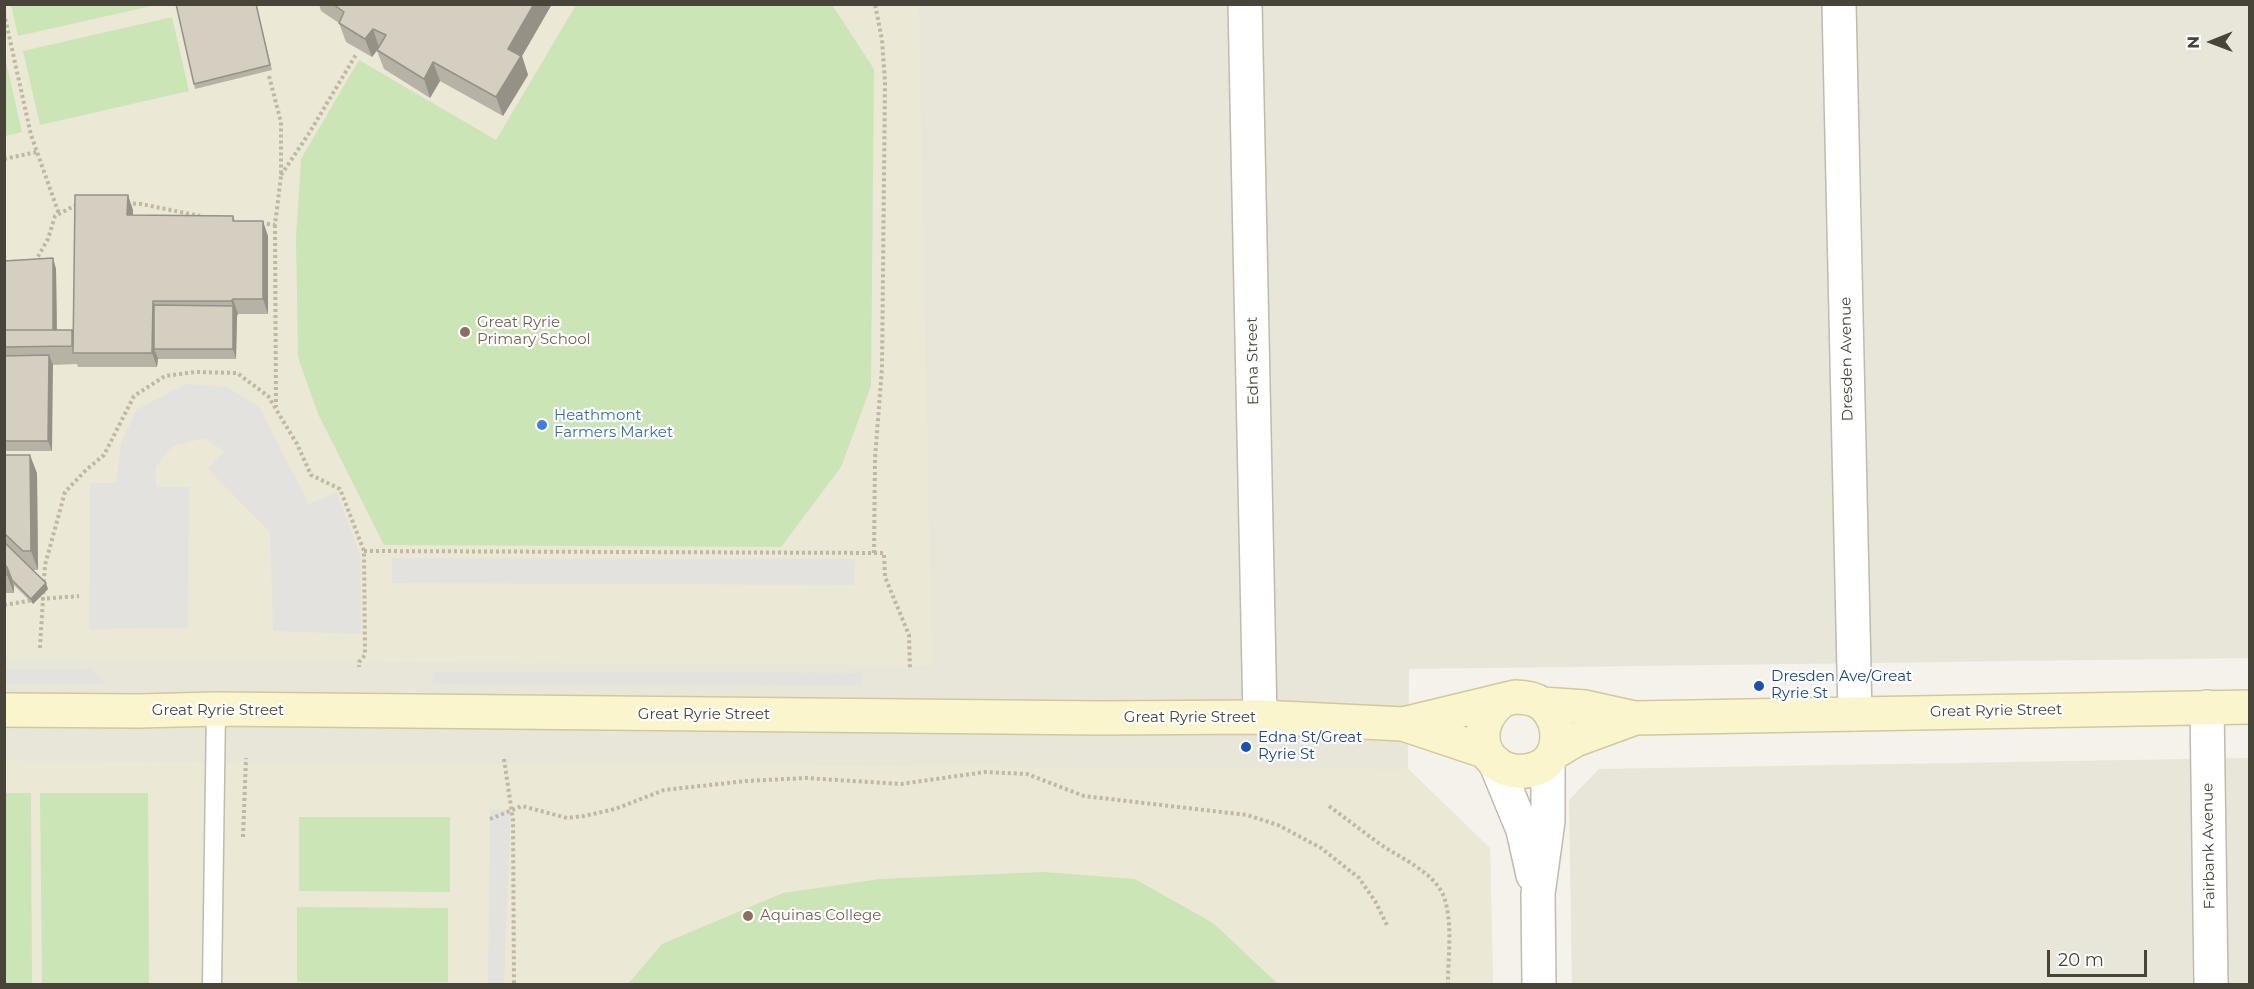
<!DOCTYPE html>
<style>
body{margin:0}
#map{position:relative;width:2254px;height:989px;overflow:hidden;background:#f4f2eb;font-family:Montserrat,sans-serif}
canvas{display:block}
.frame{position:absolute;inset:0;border:6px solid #484439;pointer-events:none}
.north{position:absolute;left:2182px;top:12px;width:60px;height:60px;-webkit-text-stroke:4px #fff;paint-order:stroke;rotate:269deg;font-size:16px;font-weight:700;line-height:24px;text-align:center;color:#484439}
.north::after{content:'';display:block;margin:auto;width:21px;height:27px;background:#484439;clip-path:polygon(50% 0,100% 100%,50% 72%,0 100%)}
.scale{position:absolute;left:2047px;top:950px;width:100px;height:27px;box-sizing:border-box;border:3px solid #484439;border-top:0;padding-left:8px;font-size:18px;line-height:21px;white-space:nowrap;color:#484439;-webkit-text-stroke:4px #fff;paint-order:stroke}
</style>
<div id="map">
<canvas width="2254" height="989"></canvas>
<div class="frame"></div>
<div class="north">N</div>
<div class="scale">20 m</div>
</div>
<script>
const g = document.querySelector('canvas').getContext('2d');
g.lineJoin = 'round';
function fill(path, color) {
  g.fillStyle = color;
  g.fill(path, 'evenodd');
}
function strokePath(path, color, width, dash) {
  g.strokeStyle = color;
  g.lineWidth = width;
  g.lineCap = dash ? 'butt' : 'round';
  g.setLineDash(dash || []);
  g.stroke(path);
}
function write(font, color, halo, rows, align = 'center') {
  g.font = font + ' Montserrat,sans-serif';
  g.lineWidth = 4.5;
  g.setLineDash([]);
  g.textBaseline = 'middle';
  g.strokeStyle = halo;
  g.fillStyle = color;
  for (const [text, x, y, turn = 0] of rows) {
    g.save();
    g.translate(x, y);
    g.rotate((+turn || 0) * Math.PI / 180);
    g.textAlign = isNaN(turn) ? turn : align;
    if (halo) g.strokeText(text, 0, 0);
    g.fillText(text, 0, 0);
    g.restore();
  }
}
fill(new Path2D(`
 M5,5H2249V658L1409,669L1408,769L1490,848L1493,984H5Z
 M2249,758V984H1572L1569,800L1599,769Z`), '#e8e5d9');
fill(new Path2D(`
 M5,5H919L932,666L5,659Z
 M5,761L1408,769L1490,848L1493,984H5Z`), '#ece8d6');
fill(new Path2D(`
 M11,5V4L156,5L18,36Z
 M576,5H832L874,69L871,386L841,467L781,547L384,545L318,414L298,357L296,238L301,159L359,60L496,140Z
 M172,17L189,91L40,125L23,51Z
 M5,57L22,132L5,136H4Z
 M5,793H31L32,984H5Z
 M40,793H148L149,984H42Z
 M299,817H450V892L299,891Z
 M1044,872L1135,879L1213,923L1278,984H628L662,944L783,893L880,879Z
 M297,907L448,908V982H297Z`), '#cbe5b6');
fill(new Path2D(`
 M186,384L227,387L259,407L309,504L337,492L361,559V634L273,631L270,532L208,469L224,451L204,438L171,447L156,467V487H189L188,628L89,629L90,483H116L121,444L136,410Z
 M392,558L855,559L854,585L392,583Z
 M5,669H92L105,684H5Z
 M433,672L861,673V685L433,684Z
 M490,809L511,810L504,984H488Z`), '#e3e2df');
const service = new Path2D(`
 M212,984L216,709`);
const minor = new Path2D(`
 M1245,4L1260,717
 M1839,4L1855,714
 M2207,707L2211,984`);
const tertiary = new Path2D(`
 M1495,762L1523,830L1533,875
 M1539,984L1538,894L1548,821V763`);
const secondary = new Path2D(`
 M1542,704L1585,707L1635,718L2250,707
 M4,710L139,711L216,709L1101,718L1260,717L1403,724L1487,752
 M1403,724L1515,697C1525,697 1534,698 1542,704C1563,720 1563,760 1535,769C1489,783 1462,731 1503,700
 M1555,752L1575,740L1635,718`);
strokePath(service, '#bfbbae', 21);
strokePath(minor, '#bfbbae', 36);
strokePath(tertiary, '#bfbbae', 36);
strokePath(secondary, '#d0c99d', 36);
strokePath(new Path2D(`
 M4,13L31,135L59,214
 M4,159L37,152
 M281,175L308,135L357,53
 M127,203L141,204L200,216
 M261,223L275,225L281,176V122L269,76
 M275,225L276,407
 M35,262L48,239L55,216L78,204
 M364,551L884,553L885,577L909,635L910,670
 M874,553L875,458L882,368L885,82L882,40L875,4
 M41,599L79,596
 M4,605L33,600
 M40,648L45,565L65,492L86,470L104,455L134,396L165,376L195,372L237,373L268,396L297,444L311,475L340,489L364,551L365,655L359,662V667
 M504,759L513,820L514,984
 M1329,806C1345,818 1361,830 1377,842C1399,858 1434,871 1444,897C1453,923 1448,957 1448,984
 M490,819L522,806L567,818L584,816L615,809L664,790L746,781L806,778L901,784L985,772L1027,774L1084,796L1247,815L1278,825L1321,848L1359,878L1375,901L1387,925
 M243,837L246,758`), '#c0b8a0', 4, [3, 3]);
strokePath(service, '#fff', 18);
strokePath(minor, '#fff', 33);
strokePath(tertiary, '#fff', 33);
strokePath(secondary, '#fbf5ce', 33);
fill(new Path2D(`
 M256,4L272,70L195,89L194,84Z
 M319,4H552L522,56L528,75L503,116L440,81L430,98L384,69L377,51L372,57L346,42L339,23L321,11Z
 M133,210V215L233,216L235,221L268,236V314H238L237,316L236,359H158V358L157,367H78L77,364L52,365V451H4V261L53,258L56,269L57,330H72L73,334Z
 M4,455L37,473L38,570H33L48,589L33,604L14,585V593H4Z`), '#b7b2a6');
fill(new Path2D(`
 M534,4H552L522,56L528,75L503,116L496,97L508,49Z
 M373,29L379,47L372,57L365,39Z
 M433,62L440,81L430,98L424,79Z
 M128,195L133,210V230L127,215Z
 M263,221L268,236V314L263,299Z
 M53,258L56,269L57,346L53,338Z
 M233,299L238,314L237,316L236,359L233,349V306L231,301Z
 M153,301L158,315L154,349L158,358L157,367L152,353Z
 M49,355L53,365L52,451L48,441Z
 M30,455L37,473L38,570L31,551Z
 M7,567L14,586V593L7,575Z
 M46,583L48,589L33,604L31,599Z`), '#959187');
const building = new Path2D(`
 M176,4H256L270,65L194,84Z
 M333,4H534L508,49L521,56L496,97L433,62L424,79L377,50L386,35L373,29L365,39L339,23L344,12Z
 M75,195H128L127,215L233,216V221H263V299H233L231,301H153L152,353H73Z
 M53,258V330H4V261Z
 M154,305L233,306V349H154Z
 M4,330H72V346L4,347Z
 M49,355L48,441H4V356Z
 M4,455H30L31,551H23L4,533Z
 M4,542L46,583L31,599L12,580L7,567L4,564Z
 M4,564L7,567V575H4Z`);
fill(building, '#d5cfc1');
strokePath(building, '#959187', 1.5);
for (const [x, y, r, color] of [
 [465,332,6,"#8d6e63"],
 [542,425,6,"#3f7fe0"],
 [1759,686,6,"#1a4fb4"],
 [1246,747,6,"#1a4fb4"],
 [748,916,6,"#8d6e63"]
]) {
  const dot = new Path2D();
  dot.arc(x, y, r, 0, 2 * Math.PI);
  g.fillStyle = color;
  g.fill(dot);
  strokePath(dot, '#fff', 2);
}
write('15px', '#785e54', '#fff', [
 ["Great Ryrie",477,323],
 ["Primary School",477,340],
 ["Aquinas College",760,916]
], 'left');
write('15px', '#484439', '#fff', [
 ["Dresden Avenue",1847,359,-91],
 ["Edna Street",1253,361,-91],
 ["Great Ryrie Street",218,711],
 ["Great Ryrie Street",1996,711,-1],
 ["Great Ryrie Street",704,715],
 ["Great Ryrie Street",1190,718],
 ["Fairbank Avenue",2209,846,-91]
]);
write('15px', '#366cbe', '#fff', [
 ["Heathmont",554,416],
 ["Farmers Market",554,433]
], 'left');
write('15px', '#164399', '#fff', [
 ["Dresden Ave/Great",1771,677],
 ["Ryrie St",1771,694],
 ["Edna St/Great",1258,738],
 ["Ryrie St",1258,755]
], 'left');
</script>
